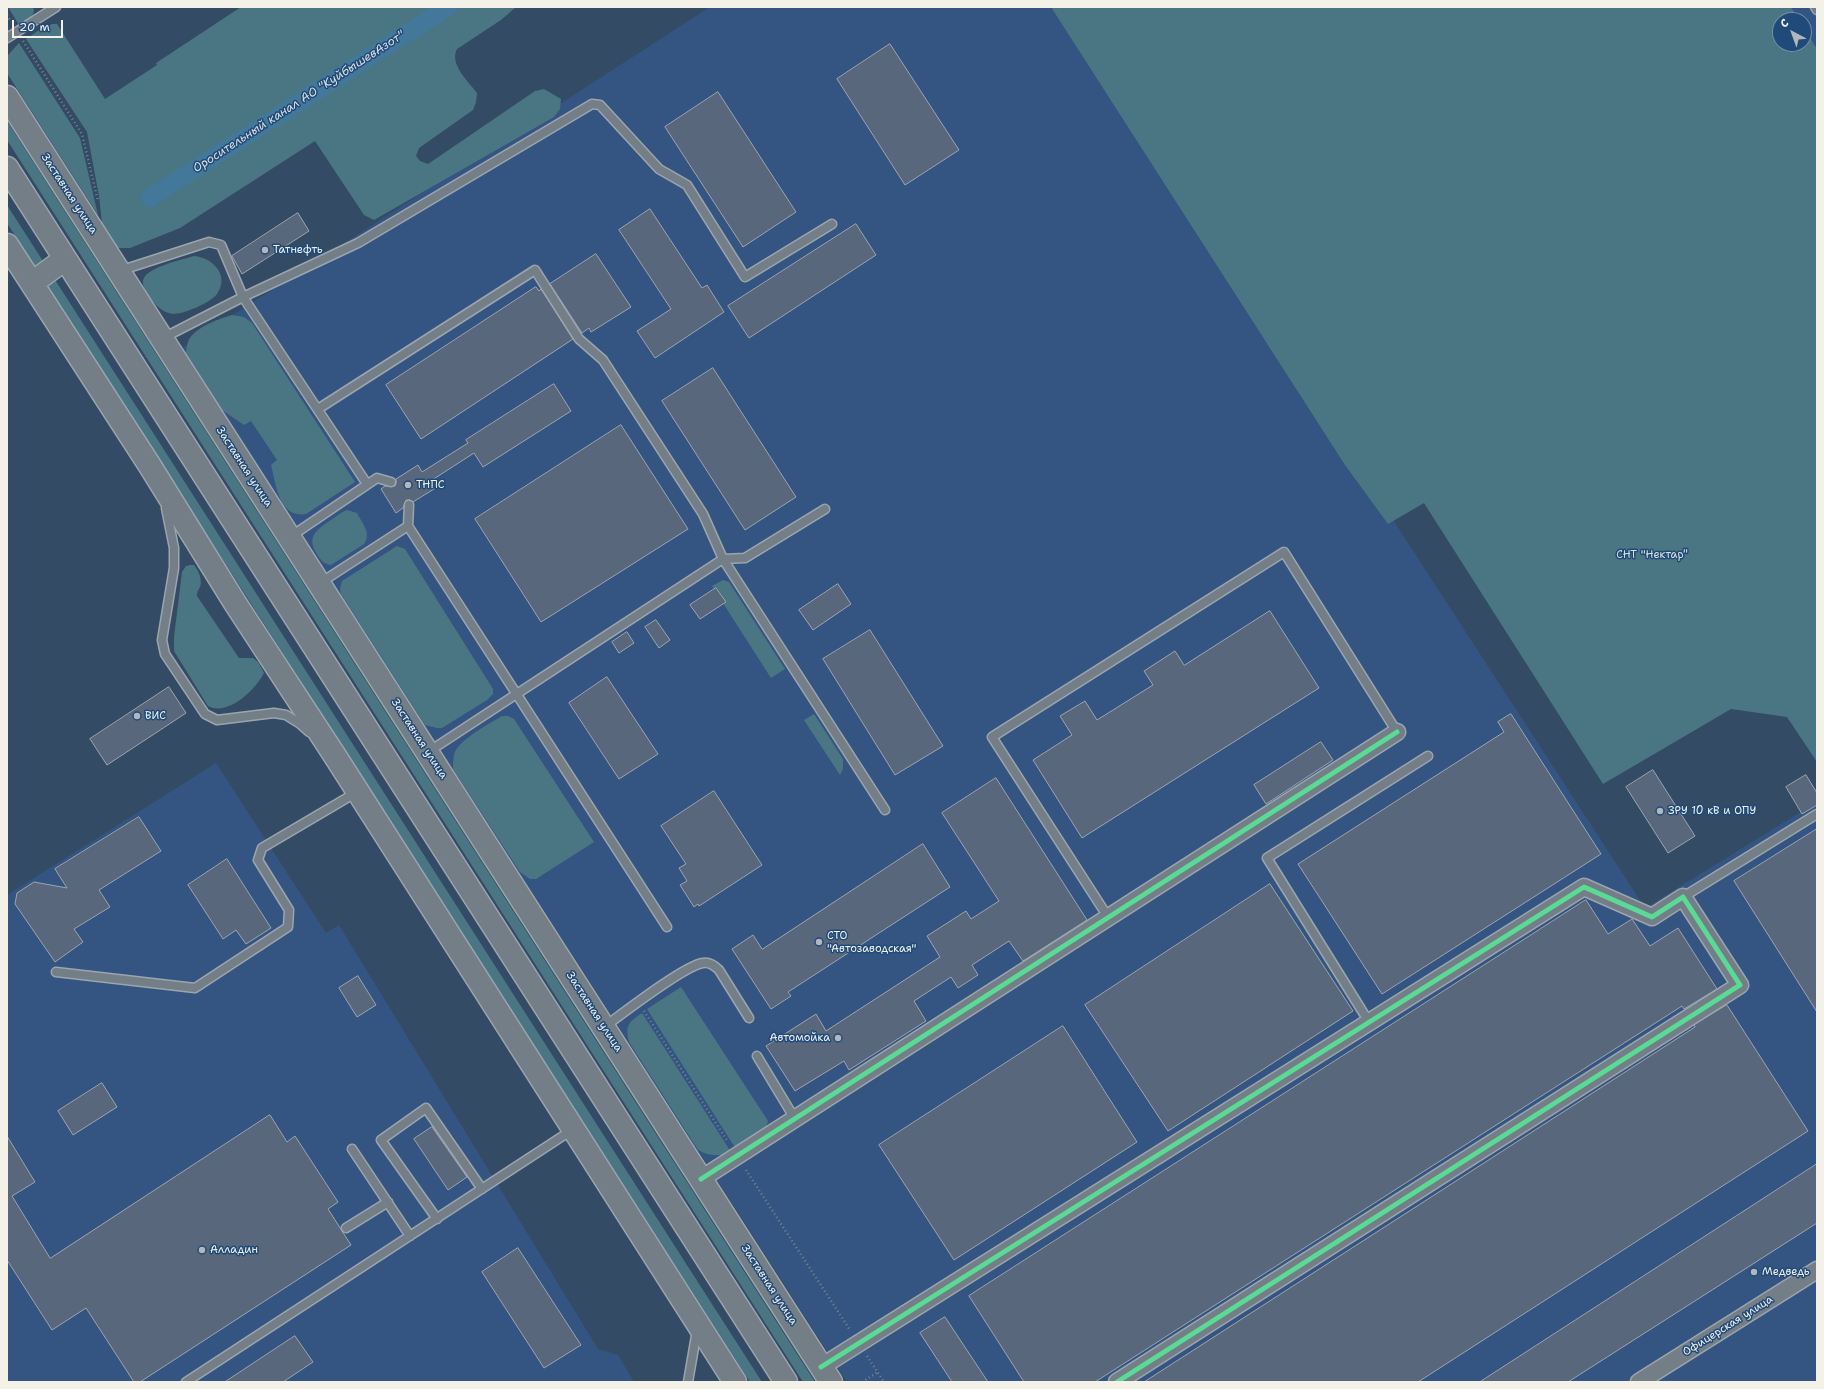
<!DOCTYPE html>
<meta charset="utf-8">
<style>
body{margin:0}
#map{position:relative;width:1824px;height:1389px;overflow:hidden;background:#344b65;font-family:"Shantell Sans",sans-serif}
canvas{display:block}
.frame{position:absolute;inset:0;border:8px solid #f4f1e8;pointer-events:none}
.north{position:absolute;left:1772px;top:12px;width:40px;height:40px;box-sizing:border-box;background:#1f4a7a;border:1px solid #748da6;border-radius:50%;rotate:319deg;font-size:11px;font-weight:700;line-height:16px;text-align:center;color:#f4f1e8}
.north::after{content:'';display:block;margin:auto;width:14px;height:18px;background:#b1b7ba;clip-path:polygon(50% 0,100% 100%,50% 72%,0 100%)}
.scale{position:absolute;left:12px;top:20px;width:51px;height:18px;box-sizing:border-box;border:2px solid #f4f1e8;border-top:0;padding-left:5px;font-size:12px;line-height:14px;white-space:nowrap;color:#f4f1e8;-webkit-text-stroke:3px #1f4a7a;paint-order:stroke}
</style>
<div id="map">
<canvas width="1824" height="1389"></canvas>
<div class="frame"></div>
<div class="north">С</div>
<div class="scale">20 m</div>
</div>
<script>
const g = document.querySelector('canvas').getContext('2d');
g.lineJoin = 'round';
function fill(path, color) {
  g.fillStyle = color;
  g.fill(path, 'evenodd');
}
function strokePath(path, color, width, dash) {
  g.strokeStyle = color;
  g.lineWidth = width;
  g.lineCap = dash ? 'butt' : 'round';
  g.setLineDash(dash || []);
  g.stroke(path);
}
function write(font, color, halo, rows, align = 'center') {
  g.font = font + ' "Shantell Sans",sans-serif';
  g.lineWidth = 3;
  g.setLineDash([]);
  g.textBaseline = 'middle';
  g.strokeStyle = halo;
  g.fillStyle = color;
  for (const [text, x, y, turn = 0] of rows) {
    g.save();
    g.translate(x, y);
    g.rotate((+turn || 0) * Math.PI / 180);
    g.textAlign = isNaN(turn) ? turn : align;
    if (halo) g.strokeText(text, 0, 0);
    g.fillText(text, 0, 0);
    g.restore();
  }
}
fill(new Path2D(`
 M710,7H1060L1645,908L1817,802V1382H847L182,348Z
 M1791,7H1817V49L1804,28V20H1799Z
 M216,763L326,933L339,925L598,1349L618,1355L634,1382H7V895Z`), '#345582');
fill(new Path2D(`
 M8,7H33L34,11L32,17L19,25Z
 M241,7H516L501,20L457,49C449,64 468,81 477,93L476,102L473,110L419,148L416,156L420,161L428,164L535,91L544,89L561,99L560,109L554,117L374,220L364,215L315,141L180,228L130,248H117L102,223L99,196L87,132L26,39L48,24H57L105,99L157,65L156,63Z
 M1051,7H1791L1799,20H1780V44H1804V28L1817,49V762L1787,717L1731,709L1603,784L1424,503L1388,524L1345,465Z
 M19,43L80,138L98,215L7,73L8,55Z
 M7,121L815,1382H803L7,140Z
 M7,205L762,1382H750L7,223Z
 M194,256C213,258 230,275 217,294C210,303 184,314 173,314C164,313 156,306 151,299C148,294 143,288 143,283C141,268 182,260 194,256Z
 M232,315L244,317L252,323L355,482L306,514C279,519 276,484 271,465L277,460L251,421L244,425L222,410L186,353C187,347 187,342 190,338C198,326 219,319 232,315Z
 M347,510L357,513C362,523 372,533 364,544L331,565C324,564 321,561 317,554C306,537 316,530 331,520C336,517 341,512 347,510Z
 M397,546L405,549L493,689V694L487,700L442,728H437L425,725L341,594L340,589L342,581Z
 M190,565H194C198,570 203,580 200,587C198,591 197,591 197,596L239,658H253L258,662L264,673C256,689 228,717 208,706L174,651V637L182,572L186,566Z
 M723,580L729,582L785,669L771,678L712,586Z
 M814,714L843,759V769L840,775L804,720Z
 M502,716H508L514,719L594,842L536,879H530L520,872L453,769C453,763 453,755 456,750C464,737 489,724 502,716Z
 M681,987L768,1121L766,1128L739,1146H734L647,1009Z
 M642,1013L731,1152C721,1157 708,1156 698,1150L629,1042C625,1025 628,1023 642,1013Z`), '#4a7683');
strokePath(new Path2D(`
 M150,198L448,7`), '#43789a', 18);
const building = new Path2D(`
 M890,44L959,150L905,185L837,79Z
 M718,92L796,212L743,247L665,127Z
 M650,209L702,288L707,285L724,312L655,358L637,331L671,309L619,230Z
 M298,213L309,231L242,274L232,256Z
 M856,224L876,255L749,338L728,306Z
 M596,254L631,307L591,332L589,328L582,333L550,284Z
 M536,287L539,291L541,289L573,339L421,439L386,385Z
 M713,368L796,497L745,530L662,401Z
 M554,384L571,411L483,467L474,453L429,482L434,489L413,502L410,500H406L403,508L396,513L381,489L385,486H395L396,483V479L418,465L422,472L468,443L466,440Z
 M621,425L688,529L541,622L475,519Z
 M838,584L851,604L813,630L799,610Z
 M716,588L726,602L700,619L690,605Z
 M1270,611L1319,688L1082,838L1033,760L1072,735L1060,716L1085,701L1097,720L1153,685L1144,671L1175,651L1184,665Z
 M656,620L670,640L659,648L645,627Z
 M870,630L943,746L895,775L823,659Z
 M627,632L634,643L619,653L612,642Z
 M607,677L658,754L619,779L569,703Z
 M169,687L186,713L107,765L90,739Z
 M1511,714L1601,854L1382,994L1298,864L1504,732L1498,722Z
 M1321,742L1333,760L1266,804L1254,785Z
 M1653,770L1695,836L1668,853L1626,787Z
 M1806,775L1817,793V805L1802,814L1786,787Z
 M996,778L1087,920L1023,961L1009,941L972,965L978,975L958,988L951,977L914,1001L926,1021L849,1070L844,1061L795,1091L766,1046L816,1014L826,1031L940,957L927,936L966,911L971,919L999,901L942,813Z
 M714,791L762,865L699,906L698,904L694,907L680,885L687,881L679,868L686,864L661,826Z
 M139,817L161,851L99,890L110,907L74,929L83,942L55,962L15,904L17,893L34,882L67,888L55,869Z
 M1817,829V1012L1734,881Z
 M923,844L950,887L788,992L791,996L771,1009L732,949L753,935L762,949Z
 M227,859L271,928L246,944L236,930L223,939L188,885Z
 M1270,884L1353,1011L1168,1131L1085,1005Z
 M1586,900L1608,934L1632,919L1650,946L1678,928L1717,989L1684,1009L1682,1006L1095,1382H1024L969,1296Z
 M358,976L376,1005L357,1017L339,988Z
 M1727,1005L1808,1131L1418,1382H1144L1695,1027L1694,1025Z
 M1063,1026L1137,1142L954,1260L879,1145Z
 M102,1083L117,1107L73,1135L58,1111Z
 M270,1115L287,1142L295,1136L338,1202L328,1209L351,1245L140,1382H134L86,1308L52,1330L7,1260V1136L35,1182L12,1196L50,1258Z
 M432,1127L467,1177L448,1190L414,1139Z
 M1817,1164V1223L1568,1382H1480Z
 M518,1248L581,1345L544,1368L482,1272Z
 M945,1317L988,1382H952L920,1333Z
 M295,1336L313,1362L283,1382H225Z`);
fill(building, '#59677c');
strokePath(building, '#9ba5af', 1);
const lane = new Path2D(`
 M1815,7L1817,10
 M7,38L56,7
 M119,271L209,242L221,245L243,297L163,338
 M318,409L535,270L579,339L603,360L703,514L723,559L885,810
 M367,484L243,297L358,243L592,104L600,105L659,169L687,185L745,277L832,224
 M166,508L174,548V568L162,640L165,654L205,714L217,720L274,713L286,715L299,723L309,732
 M408,526L667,927
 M290,537L377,478L391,482
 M320,583L408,526L409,505
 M428,752L723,559L745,558L825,509
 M1683,897L1817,814
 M1108,917L992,737L1284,552L1397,732
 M56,972L195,988L288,927L289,910L258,860L262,848L357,792
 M1369,1022L1267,858L1428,756
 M604,1027C622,1014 685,965 703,963C709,962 715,966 719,970L749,1018
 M757,1056L795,1119
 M352,1149L410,1236
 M437,1219L381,1140L426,1108L482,1189
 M346,1228L388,1202
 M186,1382L572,1130
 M688,1382L697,1330`);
const street = new Path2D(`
 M701,1179L1397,732
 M821,1367L1584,887L1652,917L1683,897L1740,985L1117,1382
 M1639,1382L1817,1270`);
const primary = new Path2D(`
 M7,97L831,1382
 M7,168L786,1382
 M7,245L150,466L235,603L335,756L735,1382
 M32,283L65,259`);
strokePath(lane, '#9ba5af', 11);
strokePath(street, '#9ba5af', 19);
strokePath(primary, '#9ba5af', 25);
strokePath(new Path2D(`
 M7,15L11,22
 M23,41L82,134L98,201
 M644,1011L728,1142
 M746,1170L850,1330
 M867,1356L884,1382
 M862,1382L878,1372`), '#78838f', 2.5, [1, 3]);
strokePath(lane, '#737e87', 8);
strokePath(street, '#737e87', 16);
strokePath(primary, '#737e87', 22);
strokePath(new Path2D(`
 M701,1179L1397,732
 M821,1367L1584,887L1652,917L1683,897L1740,985L1117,1382`), '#5adb95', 5);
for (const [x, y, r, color] of [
 [265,250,4,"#b1b7ba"],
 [408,485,4,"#b1b7ba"],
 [137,716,4,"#b1b7ba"],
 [1660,811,4,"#b1b7ba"],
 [819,942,4,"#b1b7ba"],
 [838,1038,4,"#b1b7ba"],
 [202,1250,4,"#b1b7ba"],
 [1754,1272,4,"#b1b7ba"]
]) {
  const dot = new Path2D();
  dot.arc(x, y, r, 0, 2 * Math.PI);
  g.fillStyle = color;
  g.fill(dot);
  strokePath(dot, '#1f4a7a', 1.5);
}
write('11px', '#f4f1e8', '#1f4a7a', [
 ["Заставная улица",69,194,57],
 ["Заставная улица",244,467,57],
 ["Заставная улица",419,739,57],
 ["Заставная улица",594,1012,57],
 ["Заставная улица",769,1285,57],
 ["Офицерская улица",1728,1326,-32]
]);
write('11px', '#f4f1e8', '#1f4a7a', [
 ["Татнефть",273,250],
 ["ТНПС",416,485],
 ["ВИС",145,716],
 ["ЗРУ 10 кВ и ОПУ",1668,811],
 ["СТО",827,936],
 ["\"Автозаводская\"",827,949],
 ["Автомойка",830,1038,"right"],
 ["Алладин",210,1250],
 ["Медведь",1762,1272]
], 'left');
write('11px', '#dbe0da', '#1f4a7a', [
 ["СНТ \"Нектар\"",1652,555]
]);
write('italic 12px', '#dadfdd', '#1f4a7a', [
 ["Оросительный канал АО \"КуйбышевАзот\"",299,102,-33]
]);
</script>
